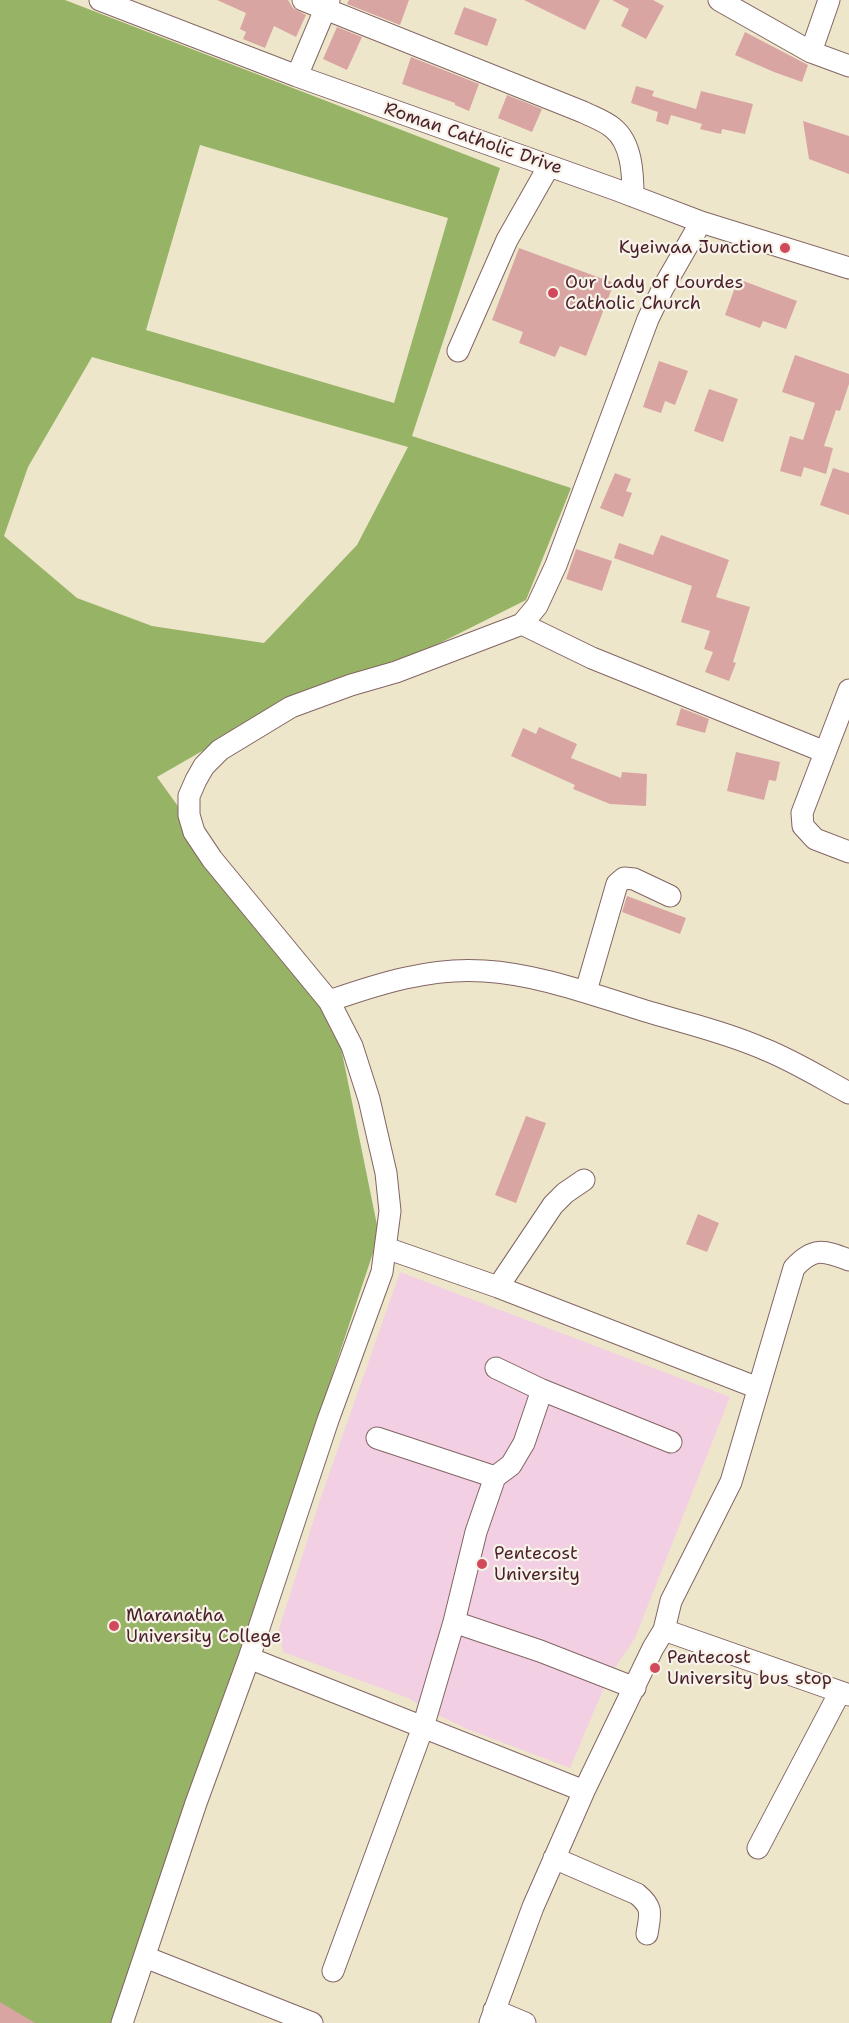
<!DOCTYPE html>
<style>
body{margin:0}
canvas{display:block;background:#eee6cb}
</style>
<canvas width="849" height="2023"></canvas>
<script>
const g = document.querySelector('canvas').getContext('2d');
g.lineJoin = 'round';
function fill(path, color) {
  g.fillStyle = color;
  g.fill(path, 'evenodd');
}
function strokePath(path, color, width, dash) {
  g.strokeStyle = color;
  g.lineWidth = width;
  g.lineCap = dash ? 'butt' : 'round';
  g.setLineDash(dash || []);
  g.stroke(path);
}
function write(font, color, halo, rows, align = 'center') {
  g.font = font + ' "Shantell Sans",sans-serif';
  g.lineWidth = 4.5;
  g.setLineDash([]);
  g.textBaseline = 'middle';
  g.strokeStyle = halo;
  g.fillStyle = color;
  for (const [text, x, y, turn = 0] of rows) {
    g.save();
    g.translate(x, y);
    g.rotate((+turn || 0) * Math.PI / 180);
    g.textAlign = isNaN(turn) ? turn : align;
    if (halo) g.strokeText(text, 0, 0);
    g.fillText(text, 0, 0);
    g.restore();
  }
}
fill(new Path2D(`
 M400,1272L730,1397L635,1638L608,1678L570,1768L467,1729L428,1710L408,1698L283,1652L279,1629L320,1500Z`), '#f2cfe2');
fill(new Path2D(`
 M0,0H65L500,168L412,436L571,488L526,600L402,662L296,697L157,777L337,1028L379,1235L116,2023H0ZM200,145L448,218L394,403L146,330ZM92,357L408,447L357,545L264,643L152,626L77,598L4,536L28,467Z`), '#97b366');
fill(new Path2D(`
 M217,0H288L293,8L306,15L296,37L274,26L265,48L243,39L246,32L240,29L246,13Z
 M349,0H409L400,25L347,4Z
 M524,0H600L585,30Z
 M612,0H653L664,6L646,39L621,26L629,9Z
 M464,7L497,19L487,46L454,34Z
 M337,27L362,37L347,70L323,59Z
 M745,32L808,65L802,82L774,72L735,55Z
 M411,57L479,84L469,111L455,105V103L402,84Z
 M636,86L654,91L652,96L696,109L701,91L753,104L745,134L722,129L721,134L700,129L702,124L671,115L668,125L656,121L658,112L631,103Z
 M507,95L542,109L532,132L498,118Z
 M803,121L849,136V174L809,159Z
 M519,248L614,283L586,356L560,346L555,357L519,343L523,332L492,320Z
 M738,279L797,301L786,329L763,321L760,328L725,315Z
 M795,355L849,374V384L840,411L836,410L824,446L833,448L826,474L804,467L801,477L780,471L790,436L803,440L815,403L782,392Z
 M659,361L688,371L675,405L665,401L661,413L643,407Z
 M709,389L738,399L723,442L694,431Z
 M833,468L849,473V515L820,505Z
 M615,473L631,479L626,491L632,493L623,517L600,508Z
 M661,535L729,560L716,597L750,607L733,662L736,663L729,681L705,672L713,652L704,649L710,631L681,622L692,586L614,558L619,543L653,555Z
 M576,549L612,561L602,591L566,579Z
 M681,708L709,719L705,733L676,725Z
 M539,727L577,744L571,758L621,778L622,772L647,774L646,806L610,804L573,789L575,785L511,756L523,728L536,734Z
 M736,752L780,762L776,781L769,780L764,800L727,791Z
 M627,896L686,918L680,934L622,912Z
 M526,1116L546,1123L516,1203L495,1195Z
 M698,1214L719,1223L707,1252L686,1244Z
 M0,2002L35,2023H0Z`), '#d9a5a2');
const minor = new Path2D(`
 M100,0L297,76L617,190L701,222L849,268
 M303,0L583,112C593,117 605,121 613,128C632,143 633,174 633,196
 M719,0L811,52L849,66
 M811,52L829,0
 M297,76L329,0
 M458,351L507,240L549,166
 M522,624L592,658L825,752
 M849,690L802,813L803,826L815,839L849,852
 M586,991L617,884L624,878L634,879L670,896
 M329,1001C378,984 431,967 484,971C534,974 582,991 630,1006C675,1021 721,1030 764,1049C794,1061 821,1078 849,1093
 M386,1248L498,1287L758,1388
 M498,1287L553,1205L565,1193L584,1180
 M496,1368L542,1390L671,1442
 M377,1438L495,1477
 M454,1622L540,1651L635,1688
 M664,1630L849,1695
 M249,1658L584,1791
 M758,1848L840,1692
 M554,1858L637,1894C654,1908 650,1914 647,1934
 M145,1957L312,2023
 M333,1971L423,1727L454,1622L476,1532L495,1477L511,1465L524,1443L542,1390
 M494,2010L525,2023
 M122,2023L196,1803L249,1658L328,1420L382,1272L390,1211L386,1173L369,1099L352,1046L329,1001L212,859L194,832L189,815V796L196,780L204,766L220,750L291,707L351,685L396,672L522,624L537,606L556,565L648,319L663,288L701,222
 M490,2023L533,1907L584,1791L653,1648L664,1630L671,1601L731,1482L794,1268C813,1247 823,1250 849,1260`);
strokePath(minor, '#836563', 23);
strokePath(minor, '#fff', 21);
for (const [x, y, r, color] of [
 [785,248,6,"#d1495b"],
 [553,293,6,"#d1495b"],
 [482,1564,6,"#d1495b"],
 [114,1626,6,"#d1495b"],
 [655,1668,6,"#d1495b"]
]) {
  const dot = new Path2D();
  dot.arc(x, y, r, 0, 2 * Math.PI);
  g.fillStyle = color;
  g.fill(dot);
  strokePath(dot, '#f7f3e8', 2);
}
write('18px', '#4a1f2b', '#f7f3e8', [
 ["Roman Catholic Drive",473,139,19]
]);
write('18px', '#4a1f2b', '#f7f3e8', [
 ["Kyeiwaa Junction",773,248,"right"],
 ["Our Lady of Lourdes",565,283],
 ["Catholic Church",565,304],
 ["Pentecost",494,1554],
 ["University",494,1575],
 ["Maranatha",126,1616],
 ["University College",126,1637],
 ["Pentecost",667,1658],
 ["University bus stop",667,1679]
], 'left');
</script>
